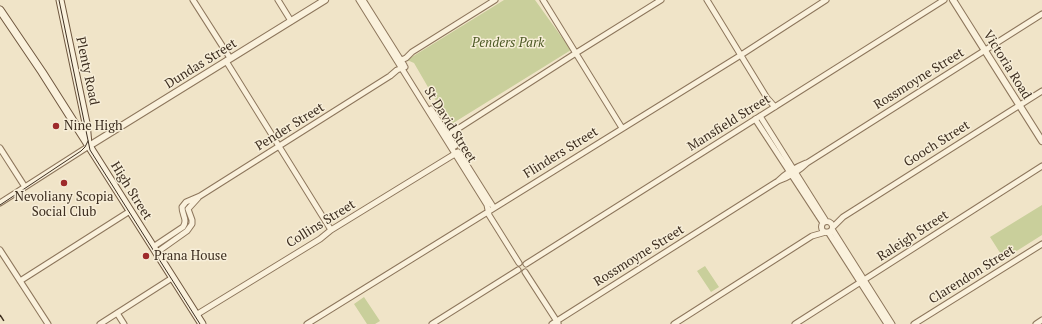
<!DOCTYPE html>
<style>
body{margin:0}
canvas{display:block;background:#f0e4c8}
</style>
<canvas width="1042" height="324"></canvas>
<script>
const g = document.querySelector('canvas').getContext('2d');
g.lineJoin = 'round';
function fill(path, color) {
  g.fillStyle = color;
  g.fill(path, 'evenodd');
}
function strokePath(path, color, width, dash) {
  g.strokeStyle = color;
  g.lineWidth = width;
  g.lineCap = dash ? 'butt' : 'round';
  g.setLineDash(dash || []);
  g.stroke(path);
}
function write(font, color, halo, rows, align = 'center') {
  g.font = font + ' "PT Serif",serif';
  g.lineWidth = 3;
  g.setLineDash([]);
  g.textBaseline = 'middle';
  g.strokeStyle = halo;
  g.fillStyle = color;
  for (const [text, x, y, turn = 0] of rows) {
    g.save();
    g.translate(x, y);
    g.rotate((+turn || 0) * Math.PI / 180);
    g.textAlign = isNaN(turn) ? turn : align;
    if (halo) g.strokeText(text, 0, 0);
    g.fillText(text, 0, 0);
    g.restore();
  }
}
fill(new Path2D(`
 M504,0H535L571,50L450,125L414,63L407,60Z
 M1042,205V235L1004,259L990,237Z
 M705,266L719,287L711,292L697,271Z
 M364,297L380,321L375,324H367L354,304Z`), '#c9cf9b');
const minor = new Path2D(`
 M193,0L230,58
 M278,0L291,21
 M359,0L487,205L489,215L519,263
 M363,0L404,65
 M543,0L622,128
 M707,0L767,98L775,107
 M226,61L331,230
 M399,61L406,58L412,52L495,0
 M431,109L455,146
 M760,116L826,221
 M755,119L823,223
 M445,137L576,53L661,0
 M0,148L25,187
 M460,154L494,208
 M778,181C789,177 799,171 807,163L1042,14
 M0,203L89,146
 M821.5 227a5.5 5.5 0 1 1 11 0a5.5 5.5 0 1 1-11 0Z
 M833,227L843,217L1042,91
 M832,229L892,324
 M828,232L887,324
 M153,247L183,227C188,219 182,216 182,207L186,202L200,196L390,76L397,70L405,67
 M0,250L48,324
 M156,253L187,231L192,224V220L188,209L198,198
 M526,264L944,0
 M525,272L558,323
 M20,281L130,211
 M117,313L124,324
 M196,315L320,239L331,230L458,152
 M100,324L172,278
 M307,324L741,55L826,0
 M432,324L518,270
 M552,324L778,181C786,173 796,167 806,163
 M674,324L812,236L826,232
 M795,324L1042,166
 M914,324L1042,244
 M1036,324L1042,320`);
const tertiary = new Path2D(`
 M953,0L1042,141
 M89,146L325,0`);
const secondary = new Path2D(`
 M60,0L86,123L88,144
 M0,10L42,72L202,324`);
strokePath(minor, '#8d765c', 7);
strokePath(tertiary, '#8d765c', 8);
strokePath(secondary, '#6f573f', 9);
strokePath(minor, '#faf1dc', 5);
strokePath(tertiary, '#faf1dc', 6);
strokePath(secondary, '#faf1dc', 7);
strokePath(new Path2D(`
 M59,0L90,150L200,324
 M0,205L81,151L85,147L88,141`), '#3d2e20', 1);
strokePath(new Path2D(`
 M0,315L6,324`), '#3d2e20', 1.5, [7, 7]);
for (const [x, y, r, color] of [
 [56,126,4,"#9e2a2b"],
 [64,183,4,"#9e2a2b"],
 [146,256,4,"#9e2a2b"]
]) {
  const dot = new Path2D();
  dot.arc(x, y, r, 0, 2 * Math.PI);
  g.fillStyle = color;
  g.fill(dot);
  strokePath(dot, '#f7eed8', 1.5);
}
write('italic 13px', '#4d5a26', '#f7eed8', [
 ["Penders Park",508,43]
]);
write('13px', '#3d2e20', '#f7eed8', [
 ["Dundas Street",201,64,-32],
 ["Victoria Road",1007,65,58],
 ["Plenty Road",87,71,78],
 ["Rossmoyne Street",919,79,-32],
 ["Mansfield Street",729,123,-32],
 ["St David Street",450,125,58],
 ["Pender Street",290,127,-32],
 ["Gooch Street",937,144,-32],
 ["Flinders Street",561,153,-32],
 ["High Street",131,191,58],
 ["Collins Street",321,224,-32],
 ["Raleigh Street",913,236,-33],
 ["Rossmoyne Street",639,256,-32],
 ["Clarendon Street",972,275,-32]
]);
write('13px', '#3d2e20', '#f7eed8', [
 ["Nine High",64,126],
 ["Nevoliany Scopia",64,197,"center"],
 ["Social Club",64,212,"center"],
 ["Prana House",154,256]
], 'left');
</script>
